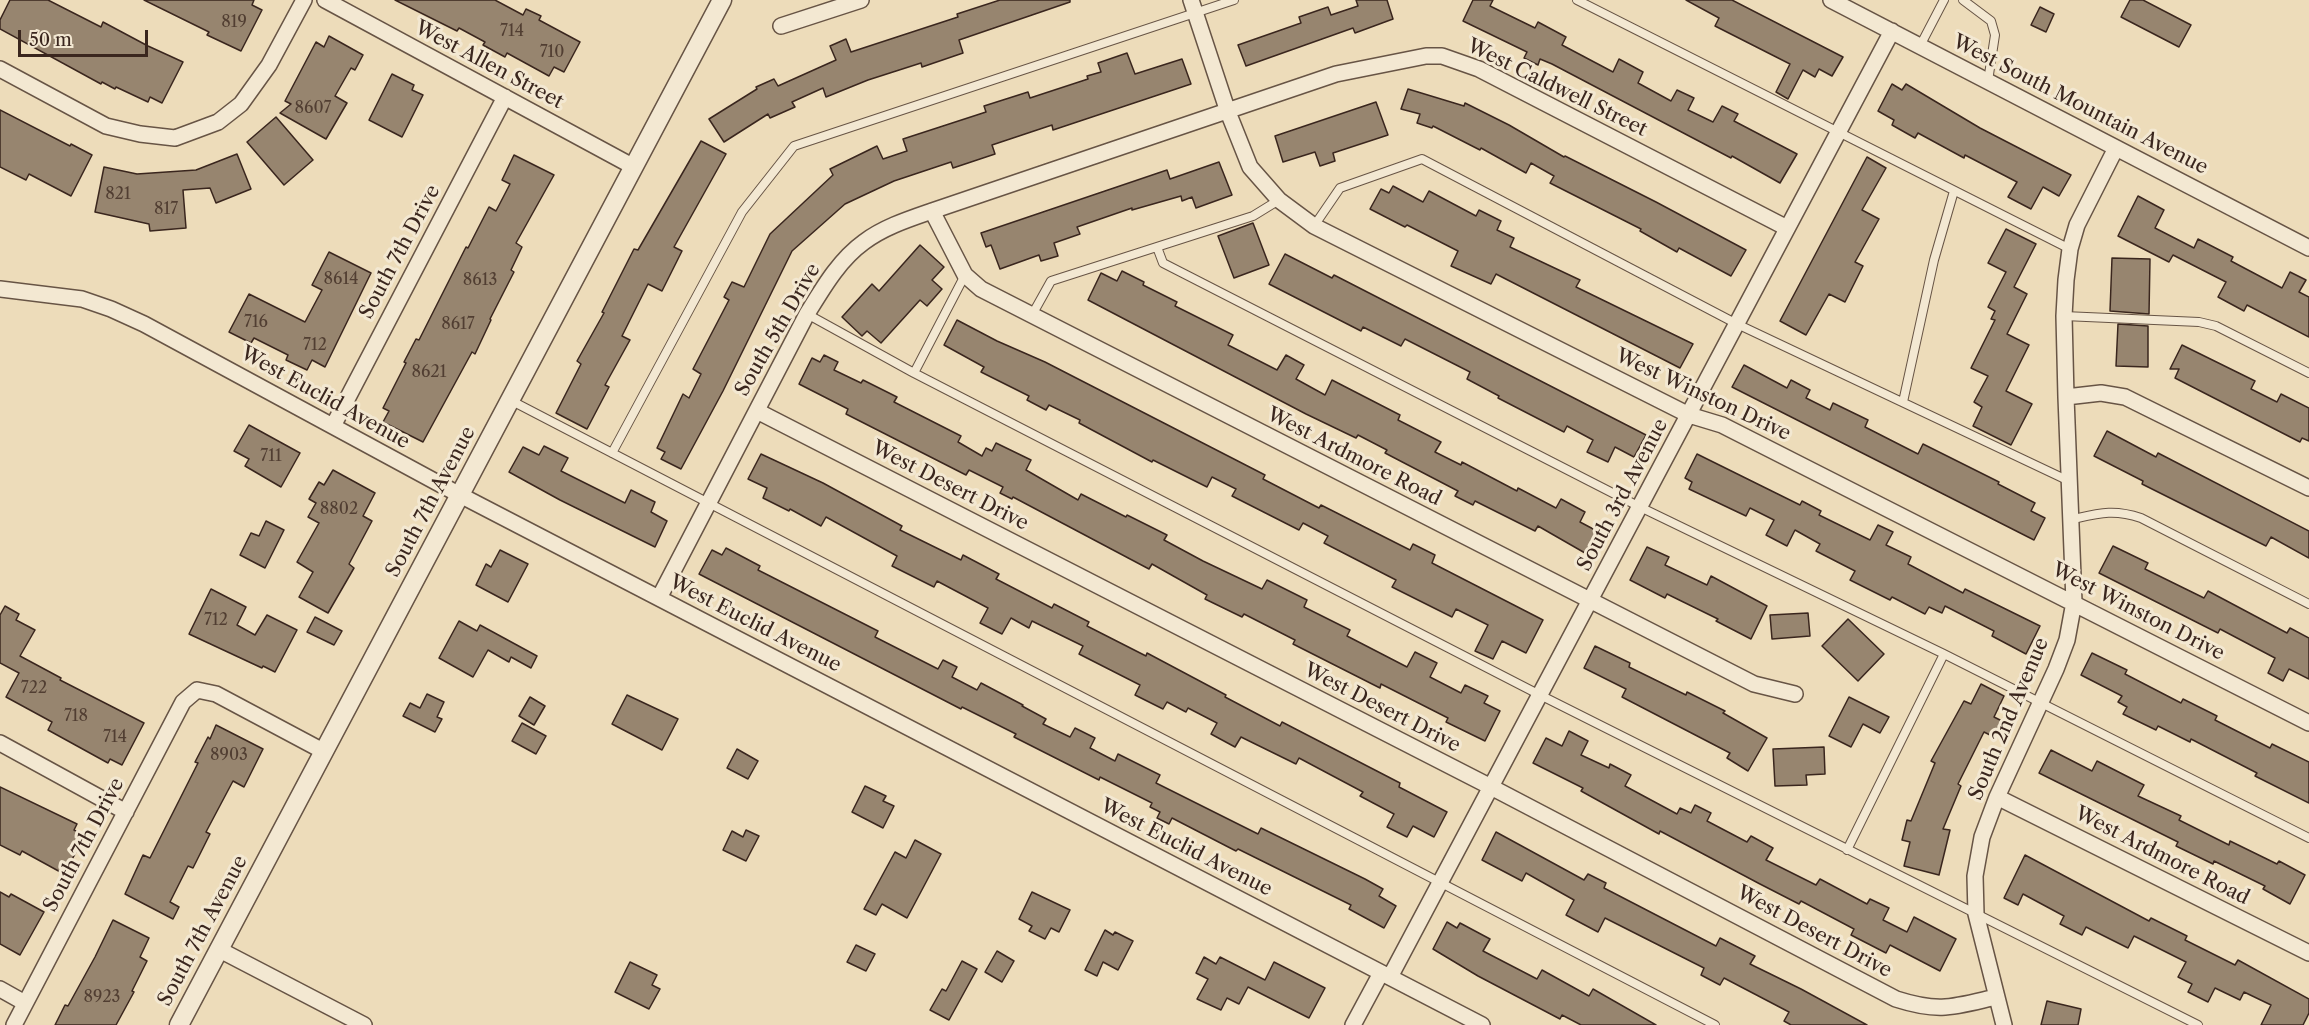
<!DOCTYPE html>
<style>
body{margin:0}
#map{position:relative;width:2309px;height:1025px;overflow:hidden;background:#eddcba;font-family:"Libre Caslon Text",serif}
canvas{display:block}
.scale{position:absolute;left:18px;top:30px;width:130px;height:27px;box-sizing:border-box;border:3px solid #3a261e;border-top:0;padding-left:8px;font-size:18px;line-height:21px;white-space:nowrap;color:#3a261e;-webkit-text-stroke:4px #f3e8d2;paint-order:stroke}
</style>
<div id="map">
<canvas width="2309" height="1025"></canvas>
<div class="scale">50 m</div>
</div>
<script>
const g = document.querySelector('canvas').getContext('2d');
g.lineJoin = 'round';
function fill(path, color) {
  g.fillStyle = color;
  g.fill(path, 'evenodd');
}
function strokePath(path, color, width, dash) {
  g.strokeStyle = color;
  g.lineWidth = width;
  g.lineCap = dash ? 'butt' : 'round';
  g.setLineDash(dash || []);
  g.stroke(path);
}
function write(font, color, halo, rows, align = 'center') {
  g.font = font + ' "Libre Caslon Text",serif';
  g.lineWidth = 6;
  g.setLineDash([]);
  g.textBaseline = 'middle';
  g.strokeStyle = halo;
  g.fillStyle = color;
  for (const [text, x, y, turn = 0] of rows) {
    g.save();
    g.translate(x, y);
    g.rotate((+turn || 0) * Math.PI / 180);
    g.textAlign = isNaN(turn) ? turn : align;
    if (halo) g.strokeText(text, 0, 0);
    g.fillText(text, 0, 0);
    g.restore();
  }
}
const building = new Path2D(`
 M10,0H48L101,27L103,22L148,46L183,62L162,103L150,97L148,102L116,87L115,89L102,82L101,84L0,29V20Z
 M144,0H254L252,5L262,10L241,51L207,35L209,32Z
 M395,0H495L523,15L526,9L541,16L539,20L580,42L564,72L554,67L549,76L507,53L505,57L483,45L485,42L459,28L457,31Z
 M1000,0H1070V2L959,40L963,53L922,67L921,63L868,80L826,97L823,88L792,102L795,107L770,118L768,114L724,142L709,119L757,89L756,87L774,79L778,86L836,60L830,46L846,39L851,52L958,17L957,14Z
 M1356,0H1387L1393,19L1355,33L1353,28L1246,66L1238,45L1301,23L1299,17L1328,7L1331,15L1358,6Z
 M1473,0H1493L1490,6L1535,28L1538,22L1566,37L1562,45L1613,72L1619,59L1643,72L1638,83L1671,101L1677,90L1694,98L1688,110L1713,122L1722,106L1738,114L1734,121L1797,154L1780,183L1732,156L1731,158L1552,64L1540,59L1538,65L1524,58L1527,52L1463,21Z
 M1686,0H1732L1843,57L1832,76L1819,69L1815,77L1803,70L1788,99L1776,92L1790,64L1715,26L1719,18Z
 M2130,0H2143L2191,25L2179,47L2121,17Z
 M2040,7L2054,14L2046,32L2031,25Z
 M329,36L363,55L355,70L351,68L335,96L347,103L326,139L280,113L291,104L285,101L316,42L324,47Z
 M1127,53L1135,74L1182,59L1191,84L1053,130L1052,125L992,145L995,154L953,168L951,162L894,181L845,204L792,251L723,391L681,469L661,459L665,452L657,448L683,394L689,398L701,374L693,369L729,300L724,297L732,282L744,287L770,234L833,175L830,169L877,146L883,159L907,151L903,139L986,112L984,106L1028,92L1030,98L1088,79L1087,76L1101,72L1098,63Z
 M392,74L414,85L412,90L423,95L402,137L369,120Z
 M1892,84L1902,90L1906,84L1980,128L2071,175L2059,196L2043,187L2031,209L2008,197L2017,182L1965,155L1964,158L1918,133L1915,138L1892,125L1894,120L1878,111Z
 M1408,89L1464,106L1465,103L1509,125L1564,157L1565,156L1656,202L1746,250L1731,276L1679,248L1677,252L1640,231L1641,229L1550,183L1554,176L1531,163L1526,173L1481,148L1480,150L1433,126L1432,128L1417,123L1420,114L1401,109Z
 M1376,102L1388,135L1333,153L1335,161L1320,166L1315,152L1283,162L1275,136Z
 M0,110L70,146L71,144L92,155L71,196L29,174L26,180L0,167Z
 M276,117L313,160L284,185L247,142Z
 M701,141L726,154L674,247L682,251L662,291L648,284L622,336L630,340L605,385L609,387L587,429L556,413L581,364L577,361L604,313L602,312L634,249L638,250Z
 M237,154L251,189L216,203L210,188L183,190L186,228L150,231L149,224L95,212L104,167L137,174L196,170Z
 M514,155L554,175L516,243L522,247L511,270L514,272L490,319L491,320L475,354L472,352L423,442L383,422L389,411L383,408L406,363L404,362L416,339L419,340L466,247L468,248L489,207L496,211L510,184L502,180Z
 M1867,157L1886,168L1862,210L1879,219L1855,262L1863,266L1845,302L1829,294L1806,335L1780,321Z
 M1219,162L1232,195L1196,208L1192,197L1182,201L1181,196L1132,210V208L1077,227L1080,234L1054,243L1058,256L1041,261L1039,255L1000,269L991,245L986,247L981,233L1167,170L1170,179Z
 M1393,186L1423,202L1429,191L1476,216L1479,210L1501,221L1497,230L1514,238L1510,247L1580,280L1576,287L1693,344L1680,368L1496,274L1491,284L1451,266L1458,251L1407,225L1405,227L1370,209L1381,189L1389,193Z
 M2138,196L2164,210L2155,228L2194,248L2198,239L2233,257L2231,261L2282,288L2290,272L2306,280L2299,292L2309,297V337L2247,305L2244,311L2218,297L2226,282L2173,255L2169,262L2118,236Z
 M1253,223L1269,265L1234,278L1218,236Z
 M2006,229L2036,244L2014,287L2027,294L2007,334L2029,345L2006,391L2032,404L2011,445L1973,426L1982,407L1974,402L1988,376L1971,368L1995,320L1991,319L1995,311L1988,307L2006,272L1988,263Z
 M920,245L944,267L932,280L942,289L927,306L920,300L881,343L867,331L862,336L842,317L872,284L879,291Z
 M329,252L371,273L325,367L312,360L307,370L286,360L288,355L254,338L251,343L229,332L249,294L305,322L322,290L312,285Z
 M1285,254L1332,278L1334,275L1646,435L1634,457L1615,447L1608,462L1587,452L1593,440L1567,426L1564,432L1498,398L1499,396L1467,379L1470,372L1405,339L1401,346L1363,327L1361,331L1269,284Z
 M2112,258L2150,259L2149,314L2110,311Z
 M1122,271L1144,282L1143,285L1177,302L1175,306L1233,335L1228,345L1277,370L1286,355L1304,365L1296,379L1325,395L1332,380L1400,415L1398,420L1441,442L1435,452L1461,465L1462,462L1517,491L1518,488L1556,508L1561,499L1585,512L1580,522L1597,531L1585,553L1538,526L1535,531L1475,501L1473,505L1455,496L1458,491L1385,453L1387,450L1358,435L1356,438L1306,414L1088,300L1101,273L1117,281Z
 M957,320L997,341L1045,362L1230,457L1265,475L1263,479L1319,508L1321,505L1410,550L1413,544L1435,555L1432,563L1543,620L1526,653L1502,641L1493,659L1475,651L1488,625L1456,609L1452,617L1392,587L1396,580L1324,543L1328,536L1303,523L1299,530L1232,496L1236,489L1212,477L1207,487L1153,460L1152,462L1079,423L1080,420L1049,405L1046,410L1027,400L1029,396L981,372L984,367L944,345Z
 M2118,324L2148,326V367L2116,366Z
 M2182,345L2255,381L2251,389L2277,402L2281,394L2309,408V441L2302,438L2300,442L2175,378L2179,369H2170Z
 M824,355L838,362L834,370L861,383L863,380L897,397L894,402L961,436L958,442L982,456L986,448L992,451L996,443L1031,460L1026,470L1078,500L1081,494L1126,517L1127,515L1167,535L1164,540L1203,561L1262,589L1267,580L1307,600L1304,607L1350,630L1347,636L1407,667L1415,652L1437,663L1430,677L1461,693L1465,685L1488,696L1484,703L1500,711L1485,741L1446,722L1448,718L1381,684L1380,688L1293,644L1295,640L1244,614L1242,617L1205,599L1207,595L1152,564L1149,569L1013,497L1012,499L1000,493L1003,487L969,470L966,475L846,414L848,409L799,384L812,358L820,362Z
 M1744,365L1787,388L1791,380L1810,390L1806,398L1830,410L1833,403L1868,420L1865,427L1918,454L1923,444L1999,482L1998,484L2035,503L2031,511L2045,518L2034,540L1732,387Z
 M249,425L300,453L281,487L245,466L249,459L234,451Z
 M2107,431L2156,457L2158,453L2309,531V558L2271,537L2266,546L2142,484L2143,481L2094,456Z
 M544,446L568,458L561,471L625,503L631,490L655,502L651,512L667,521L655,547L560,500L509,472L523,447L539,455Z
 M761,454L823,483L902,526L900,530L961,560L963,555L999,574L996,579L1052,608L1054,604L1089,622L1087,626L1146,656L1147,653L1226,695L1225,697L1280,726L1282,722L1400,783L1399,787L1447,812L1434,837L1413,826L1407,837L1387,827L1394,814L1360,796L1363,792L1299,758L1296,764L1241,737L1235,747L1211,734L1217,723L1188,708L1186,712L1167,702L1163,709L1135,695L1140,685L1079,654L1083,646L1032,621L1029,628L1011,618L1002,634L980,623L988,608L937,581L934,587L892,566L897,556L826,517L821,526L790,509L789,511L763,498L767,488L748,479Z
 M1697,454L1800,505L1802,501L1821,511L1819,515L1870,540L1878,525L1893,532L1886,545L1911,557L1908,564L1963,593L1965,589L2040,626L2026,654L1992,636L1994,631L1945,606L1942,613L1929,607L1925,614L1892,597L1890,600L1850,580L1855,571L1816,551L1820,544L1795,530L1787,546L1766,535L1774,520L1750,508L1746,516L1689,489L1692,482L1685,478Z
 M333,470L375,493L363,516L372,521L349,564L354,568L328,613L299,597L313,572L297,562L319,523L308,517L316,503L309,499L319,482L324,485Z
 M266,521L284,530L265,568L240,555L251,533L259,536Z
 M2113,546L2148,563L2145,569L2204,598L2208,591L2287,633L2290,628L2309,638V679L2289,669L2283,681L2268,673L2275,658L2220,629L2218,633L2099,573Z
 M1647,547L1669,557L1665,565L1707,585L1711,576L1767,606L1751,639L1716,621L1718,619L1667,594L1665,598L1630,580Z
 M726,548L760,566L758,570L878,631L875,637L938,669L943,660L957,667L952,677L977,690L981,683L1023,705L1022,706L1046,719L1043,724L1070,737L1075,728L1095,738L1090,748L1115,761L1118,754L1160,775L1156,783L1258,834L1261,828L1365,879L1383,889L1379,896L1396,906L1384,928L1349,909L1351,905L1238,849L1236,851L1172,818L1169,824L1157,818L1160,812L1150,807L1152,803L1100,777L1099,780L1014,737L1016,734L962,707L961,709L699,574L712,550L722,555Z
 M500,550L528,564L508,602L476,585L486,564L491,567Z
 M211,589L246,607L237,625L255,635L267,615L297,630L275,672L263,666L262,668L189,634Z
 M5,606L19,614L16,620L35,630L20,656L61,678L60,680L144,723L122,765L110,759L108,763L48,730L52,722L6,697L19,673L0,663V615Z
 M1808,613L1810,636L1772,639L1770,615Z
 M315,617L342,631L334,645L307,632Z
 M1848,619L1884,654L1858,681L1822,646Z
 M459,621L477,631L480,625L537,656L531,668L511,657L509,662L488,650L473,677L439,658Z
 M1595,646L1630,663L1629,667L1686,695L1687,692L1725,711L1723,713L1767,738L1748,771L1727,758L1730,753L1622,697L1626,689L1584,668Z
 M2092,653L2127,670L2125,674L2181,703L2183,699L2217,716L2215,720L2270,748L2272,744L2309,762V803L2255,776L2257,773L2191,739L2190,742L2158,726L2156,730L2123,714L2127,707L2118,702L2122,696L2081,675Z
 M1981,684L2004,696L1994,717L2002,721L1994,737L1984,732L1958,784L1961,786L1943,829L1950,830L1939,875L1904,866L1910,842L1902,840L1907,820L1911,821L1935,763L1931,761L1964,701L1971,704Z
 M427,694L444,702L437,717L442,719L435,732L403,716L410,703L420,708Z
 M627,695L678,719L662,750L612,724Z
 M530,697L545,706L534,725L519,716Z
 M1849,697L1889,717L1880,733L1863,724L1851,747L1829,736Z
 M522,723L546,736L536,754L512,741Z
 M216,725L263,749L244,787L233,781L206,832L210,834L193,868L188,866L170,902L179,907L173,919L125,894L143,855L150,858L198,763L195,762L208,737L210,739Z
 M1569,731L1588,741L1581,755L1609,768L1610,764L1631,775L1625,786L1677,814L1680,808L1691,813L1695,805L1711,813L1707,821L1747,842L1751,836L1773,848L1766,860L1816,885L1820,879L1867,904L1870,899L1889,908L1883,920L1907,932L1914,917L1956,939L1940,971L1890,945L1886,953L1851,935L1854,929L1801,901L1799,904L1760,884L1660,831L1659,834L1581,791L1583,788L1533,763L1546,738L1562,746Z
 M1824,747L1825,774L1806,775L1807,785L1775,786L1773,749Z
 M737,749L758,761L748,779L727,768Z
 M2051,750L2092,771L2097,761L2144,785L2138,796L2181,816L2179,820L2229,845L2230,841L2277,864L2279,861L2305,875L2290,904L2263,889L2265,886L2214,861L2213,864L2176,846L2178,842L2039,773Z
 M865,786L886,796L883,801L894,806L883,828L852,812Z
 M0,787L77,824L74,830L85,836L64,874L22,851L20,855L0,845Z
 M746,830L759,836L746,861L723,850L732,831L743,837Z
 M1496,832L1584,880L1588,874L1606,883L1604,888L1716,946L1720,938L1755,956L1750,964L1801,989L1867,1025H1791L1784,1021L1789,1012L1724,978L1720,985L1701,975L1704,968L1605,918L1598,932L1566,915L1574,900L1526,873L1522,881L1482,860Z
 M915,840L941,854L907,918L882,904L876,915L864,909L895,852L906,858Z
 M2025,855L2149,921L2151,918L2187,936L2185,940L2235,965L2238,960L2309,999V1013L2303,1025H2261L2271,1005L2244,992L2240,1000L2215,988L2208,1002L2188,992L2192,984L2178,977L2186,962L2134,936L2128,948L2086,927L2082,935L2060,924L2064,916L2023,894L2018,905L2004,898Z
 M0,892L9,897L11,894L44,912L20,955L0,944Z
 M1032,892L1070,910L1059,932L1051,928L1045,939L1029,931L1032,926L1019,919Z
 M113,920L149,938L140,957L147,961L132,991L134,992L116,1025H55L65,1005L68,1006L95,957Z
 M1447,922L1457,928L1460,923L1490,939L1483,951L1537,979L1542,970L1589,996L1593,989L1656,1025H1581L1562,1015L1560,1019L1478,976L1433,949Z
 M1105,930L1113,935L1115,932L1133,941L1118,970L1103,962L1097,976L1085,970Z
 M856,945L875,954L866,971L847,962Z
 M997,951L1014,961L1002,982L985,972Z
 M1204,957L1216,964L1220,957L1265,980L1274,962L1325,988L1309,1018L1248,987L1239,1004L1227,998L1221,1010L1197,999L1208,979L1196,973Z
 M962,961L977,969L949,1020L930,1010L942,989L946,991Z
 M630,962L657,975L652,985L660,989L649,1009L615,992Z
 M2047,1001L2081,1009L2078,1025H2041Z`);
fill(building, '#97856f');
strokePath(building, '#3a261e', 1.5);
const service = new Path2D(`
 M1577,0L2070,249
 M1963,0L1991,21L1995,35L1988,81
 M1920,46L1944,0
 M1314,226L1340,188L1422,159L1737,324L2069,481
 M1157,247L1163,263L1640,507L1944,654L2309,838
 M807,314L914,373L1540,695L2198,1025
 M1032,315L1051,281L1253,216L1279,200
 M2064,316L2199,322L2216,326L2309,373
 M914,373L965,275
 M510,400L1715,1025
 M1903,402L1934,260L1954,191
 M612,453L742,212L794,146L1234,0
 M2073,519C2100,513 2114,509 2141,518L2309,604
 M1847,850L1944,654`);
const minor = new Path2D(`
 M325,0L634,167
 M1191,0L1228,112L1250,167L1279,200L1314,226L1689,415L1722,425L2309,723
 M1831,0L2309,248
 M781,26L861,0
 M0,69L106,126L140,134L175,138L218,122L241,104L269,65L304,0
 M932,211L965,275L981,289L1754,684L1795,694
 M0,289L82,299L111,309L144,324L460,495L1482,1025
 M2066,397L2101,393L2125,397L2309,488
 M757,411L1491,787L1896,999C1940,1013 1953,1007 1996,997
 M333,426L505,97
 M659,598L807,314C823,288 839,260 864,242C884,227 909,219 932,211L1336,74L1426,56H1442L1479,69L1787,228
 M0,743L126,812
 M1997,797L2309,953
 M218,949L364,1025
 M1390,977L1892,31
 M0,989L25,1003
 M14,1025L183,702L197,690L216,694L323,751
 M1353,1025L1381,973
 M2004,1025L1976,914L1975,876L1982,837L1997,797L2056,669L2067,640L2074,602L2066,397L2064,316L2066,280L2070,249L2077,225L2116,148`);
const tertiary = new Path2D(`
 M179,1025L722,0`);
strokePath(service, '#675445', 10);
strokePath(minor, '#675445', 18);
strokePath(tertiary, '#675445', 21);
strokePath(service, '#f3e8d2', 8);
strokePath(minor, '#f3e8d2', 15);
strokePath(tertiary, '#f3e8d2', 18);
write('16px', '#513e32', null, [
 ["819",234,22],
 ["714",512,31],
 ["710",552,52],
 ["8607",313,108],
 ["821",118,194],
 ["817",166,209],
 ["8614",341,279],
 ["8613",480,280],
 ["716",256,322],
 ["8617",458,324],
 ["712",315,345],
 ["8621",429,372],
 ["711",271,456],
 ["8802",339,509],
 ["712",216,620],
 ["722",34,688],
 ["718",76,716],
 ["714",115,737],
 ["8903",229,755],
 ["8923",102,997]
]);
write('20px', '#3a261e', '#f3e8d2', [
 ["West Allen Street",489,65,28],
 ["West Caldwell Street",1557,88,26],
 ["West South Mountain Avenue",2080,105,27],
 ["South 7th Drive",400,252,-62],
 ["South 5th Drive",778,330,-60],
 ["West Winston Drive",1703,395,25],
 ["West Euclid Avenue",325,398,29],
 ["West Ardmore Road",1354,457,27],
 ["West Desert Drive",950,486,27],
 ["South 3rd Avenue",1623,495,-62],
 ["South 7th Avenue",431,502,-62],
 ["West Winston Drive",2138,612,27],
 ["West Euclid Avenue",755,624,27],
 ["West Desert Drive",1382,708,27],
 ["South 2nd Avenue",2009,719,-67],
 ["South 7th Drive",84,845,-62],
 ["West Euclid Avenue",1186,848,27],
 ["West Ardmore Road",2162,856,27],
 ["South 7th Avenue",203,931,-62],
 ["West Desert Drive",1814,932,28]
]);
</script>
